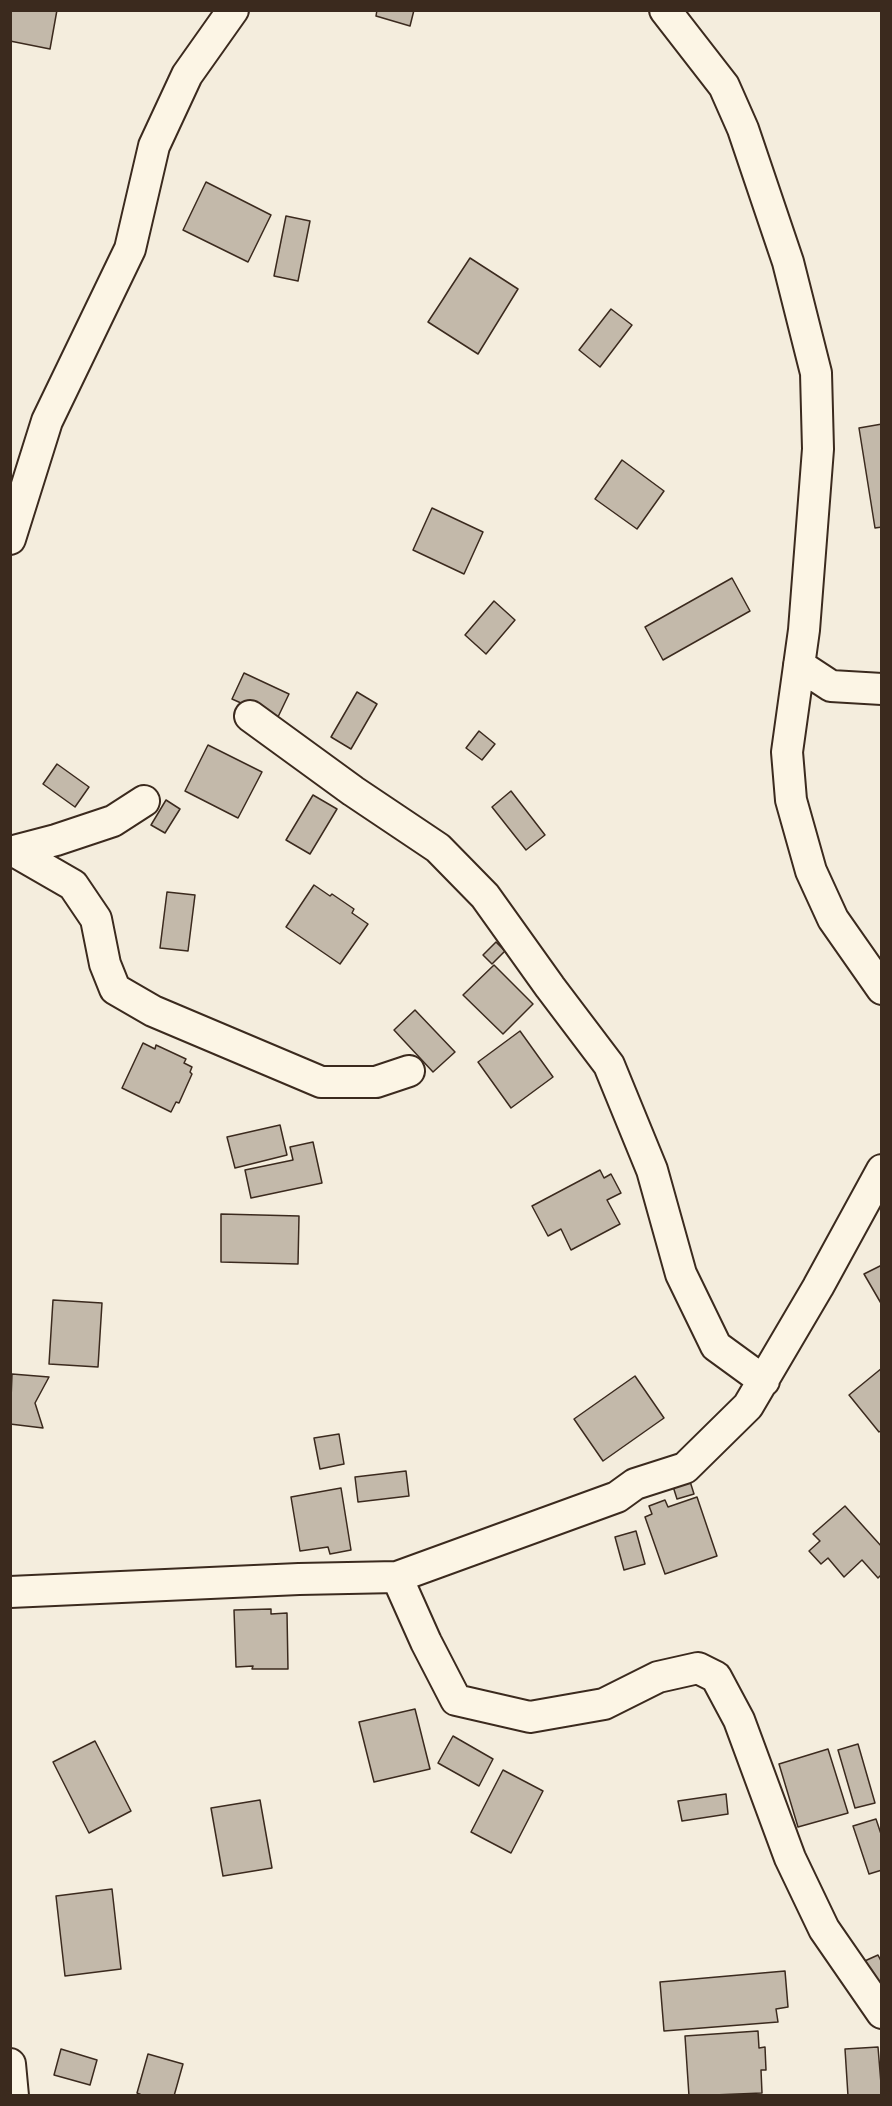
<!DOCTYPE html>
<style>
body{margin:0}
#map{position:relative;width:892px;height:2106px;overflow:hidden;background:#f4eddd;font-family:Caveat,sans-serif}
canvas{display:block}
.frame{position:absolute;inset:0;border:12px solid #3b2a1e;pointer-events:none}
</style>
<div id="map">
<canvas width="892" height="2106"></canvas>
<div class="frame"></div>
</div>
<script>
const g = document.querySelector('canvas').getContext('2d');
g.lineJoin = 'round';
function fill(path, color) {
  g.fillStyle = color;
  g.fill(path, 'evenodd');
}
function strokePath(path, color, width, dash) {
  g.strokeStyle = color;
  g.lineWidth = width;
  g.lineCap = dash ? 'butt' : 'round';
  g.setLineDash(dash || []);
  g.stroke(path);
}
const building = new Path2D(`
 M10,10H57L50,49L10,41Z
 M377,10H414L410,26L376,16Z
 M206,182L271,215L248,262L183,230Z
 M286,216L310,221L298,281L274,276Z
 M470,258L518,289L478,354L428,322Z
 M611,309L632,325L600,367L579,350Z
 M882,424V527L875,528L859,428Z
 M622,460L664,491L637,529L595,499Z
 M432,508L483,532L464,574L413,550Z
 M732,578L750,611L663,660L645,627Z
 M494,601L515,620L486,654L465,635Z
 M244,673L289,694L277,719L232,699Z
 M357,692L377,704L351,749L331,737Z
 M479,731L495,744L482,760L466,748Z
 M208,745L262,772L238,818L185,791Z
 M57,764L89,787L75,807L43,784Z
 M511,791L545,835L526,850L492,807Z
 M313,795L337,809L310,854L286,840Z
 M166,800L180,809L165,833L151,825Z
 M314,885L330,896L332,894L354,909L352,913L368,924L340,964L286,927Z
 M167,892L195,895L188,951L160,948Z
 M496,942L505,951L492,964L483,955Z
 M494,965L533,1004L503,1034L463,995Z
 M415,1010L455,1052L433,1072L394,1030Z
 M520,1031L553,1077L511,1108L478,1062Z
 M143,1043L155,1049L156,1045L186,1059L184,1063L192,1067L190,1072L192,1074L179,1103L176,1102L171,1112L122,1088Z
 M280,1125L287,1155L235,1168L227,1137Z
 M313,1142L322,1183L251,1198L245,1170L293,1160L290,1147Z
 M600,1170L604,1178L611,1174L621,1193L607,1200L620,1224L571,1250L561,1229L548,1236L532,1206Z
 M221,1214L299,1216L298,1264L221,1262Z
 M882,1265V1305L864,1274Z
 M53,1300L102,1303L98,1367L49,1364Z
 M882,1368V1430L879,1432L849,1395Z
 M12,1374L49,1377L35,1403L43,1428L10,1424Z
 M635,1376L664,1418L603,1461L574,1419Z
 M339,1434L344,1464L320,1469L314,1438Z
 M406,1471L409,1496L358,1502L355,1477Z
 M688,1475L694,1494L677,1499L671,1480Z
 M341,1488L351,1550L330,1554L328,1547L300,1551L291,1497Z
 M697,1497L717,1556L665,1574L645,1517L652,1514L649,1506L665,1500L668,1507Z
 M845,1506L882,1547V1574L878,1578L862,1560L844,1577L828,1558L821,1564L809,1551L820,1541L813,1534Z
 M636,1531L645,1564L624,1570L615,1537Z
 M271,1609V1614L287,1613L288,1669H252L253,1666L236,1667L234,1610Z
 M415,1709L430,1769L374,1782L359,1722Z
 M453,1736L493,1759L479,1786L438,1763Z
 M95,1741L131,1811L89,1833L53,1762Z
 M858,1744L875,1803L855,1808L838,1750Z
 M828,1749L848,1813L798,1827L779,1764Z
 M503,1770L543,1791L511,1853L471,1832Z
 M726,1794L728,1814L682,1821L678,1801Z
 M260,1800L272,1868L223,1876L211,1808Z
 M876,1819L882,1837V1870L869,1874L853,1826Z
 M112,1889L121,1969L65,1976L56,1896Z
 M878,1955L882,1963V1987L858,1964Z
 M785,1971L788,2007L776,2009L778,2022L664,2031L660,1982Z
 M758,2031L759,2048L765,2047L766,2070H761L762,2093L689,2096L685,2036Z
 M878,2047L882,2096H848L845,2049Z
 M61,2049L97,2060L90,2085L54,2075Z
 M148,2054L183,2064L174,2096H144L137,2093Z`);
fill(building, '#c3b9aa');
strokePath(building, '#3b2a1e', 1.5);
const minor = new Path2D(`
 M665,10L724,86L743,129L788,262L816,373L818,449L804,630L787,752L791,800L811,871L833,919L882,989
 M10,539L47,421L130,249L154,146L187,75L233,10
 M799,665L831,686L882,689
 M250,716L353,791L438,848L485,896L550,987L609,1065L652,1170L681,1274L716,1346L764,1381
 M10,851H14L56,840L113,821L144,801
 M14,851L73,885L96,919L105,964L115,989L153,1011L321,1082H376L409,1071
 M397,1577L426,1642L456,1700L530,1717L604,1704L658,1677L698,1668L716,1677L739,1720L790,1858L824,1929L882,2013
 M10,1592L299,1579L397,1577L617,1497L635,1484L685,1468L748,1406L818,1287L882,1170
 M10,2064L13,2096`);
strokePath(minor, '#3b2a1e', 34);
strokePath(minor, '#fcf5e5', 30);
</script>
